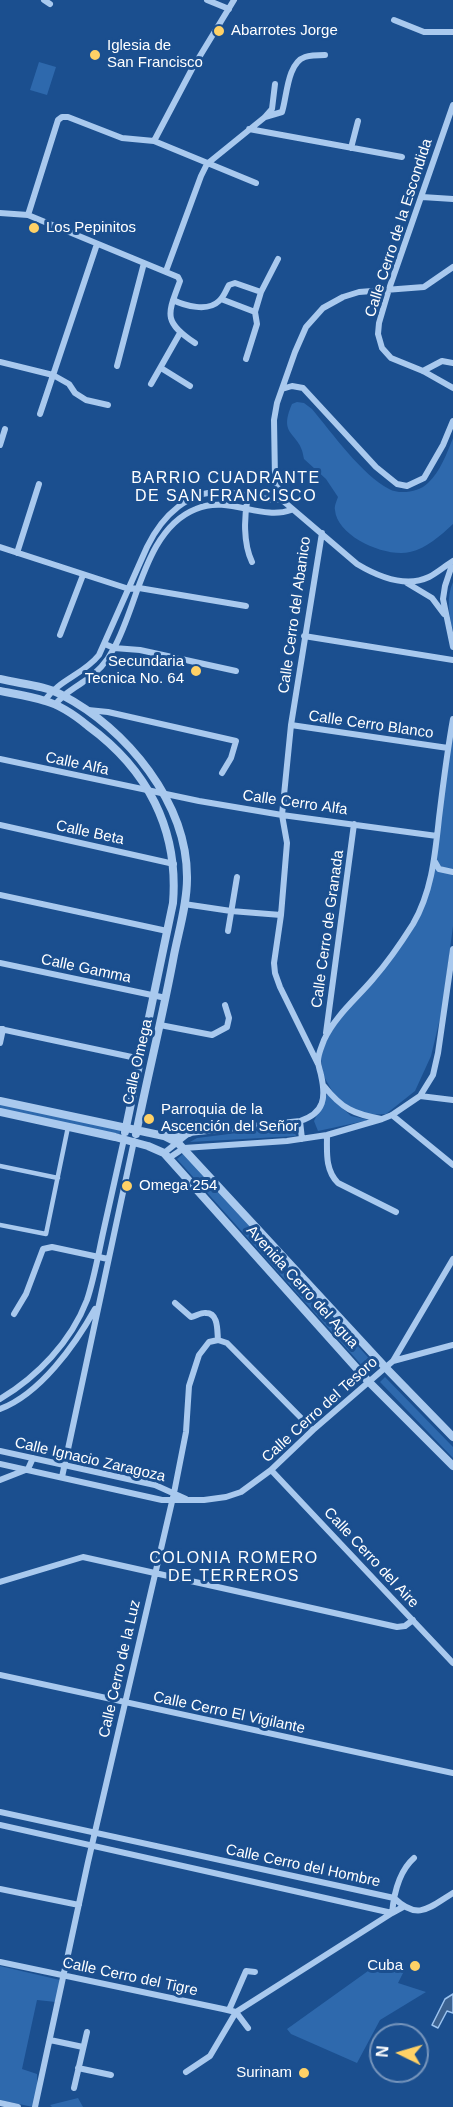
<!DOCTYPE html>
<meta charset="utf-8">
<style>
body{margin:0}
#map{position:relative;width:453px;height:2107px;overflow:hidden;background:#1b4f8f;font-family:Arial,sans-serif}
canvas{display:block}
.north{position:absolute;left:369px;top:2023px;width:60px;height:60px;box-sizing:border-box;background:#1b4f8f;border:2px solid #7695bc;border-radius:50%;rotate:275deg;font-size:16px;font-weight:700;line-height:24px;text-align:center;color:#fff}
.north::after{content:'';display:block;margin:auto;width:21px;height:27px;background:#ffd166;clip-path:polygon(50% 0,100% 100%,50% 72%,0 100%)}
</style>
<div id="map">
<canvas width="453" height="2107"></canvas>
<div class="north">N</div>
</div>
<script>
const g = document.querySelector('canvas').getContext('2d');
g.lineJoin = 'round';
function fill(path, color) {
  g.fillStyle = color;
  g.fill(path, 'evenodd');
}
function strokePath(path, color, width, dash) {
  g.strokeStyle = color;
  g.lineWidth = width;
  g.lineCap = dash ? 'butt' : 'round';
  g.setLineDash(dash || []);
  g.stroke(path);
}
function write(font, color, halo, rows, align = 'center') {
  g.font = font + ' Arial,sans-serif';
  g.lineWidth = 6;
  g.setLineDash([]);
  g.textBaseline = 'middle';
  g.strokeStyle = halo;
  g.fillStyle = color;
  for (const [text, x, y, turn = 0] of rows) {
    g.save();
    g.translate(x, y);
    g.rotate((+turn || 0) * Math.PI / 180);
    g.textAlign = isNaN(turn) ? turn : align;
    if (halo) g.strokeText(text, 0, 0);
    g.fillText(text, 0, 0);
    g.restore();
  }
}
fill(new Path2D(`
 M39,62L56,67L47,95L30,90Z
 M297,402L304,403L312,409C332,433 362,475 389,489C400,495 419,492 428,483C440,472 447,453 453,438V524C440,536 427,548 410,552C387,558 337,537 335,510C334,506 337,500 338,497L326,479L304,459C301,431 277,438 292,404Z
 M453,582V631C449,614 446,598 453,582Z
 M453,726V926L442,1010L431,1056L415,1091L386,1114L367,1115L356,1111L335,1096L323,1075L321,1057L328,1037L347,1009L395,954L429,889Z
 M327,1094L351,1116L369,1120L318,1131L314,1121Z
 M0,1104L121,1130L119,1135L0,1109Z
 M293,1126L296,1136L190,1142L197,1138Z
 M184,1153L374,1364L365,1369L177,1159Z
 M385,1377L453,1447V1458L380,1382Z
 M386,1961L404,1971L398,1983L426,1992L380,2020L357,2063L291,2034L287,2029L375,1966Z
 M0,1966L60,1980L56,2002L37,2000L22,2069L37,2074V2091L33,2107L0,2100Z
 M78,2098L83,2107H52L50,2105Z`), '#2e69ad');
const water = new Path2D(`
 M453,1994V2013L447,2011L438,2028L432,2025L445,1999Z`);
fill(water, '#3c6290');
strokePath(water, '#9cc4f0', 1.5);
strokePath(new Path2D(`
 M0,1166L58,1178
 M0,1225L46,1234L68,1127`), '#a9c9ee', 4.5);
strokePath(new Path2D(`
 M44,0L50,4
 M207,0L229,9
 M394,20L424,32H453
 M453,105L389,289L379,323L378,334L382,348L391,358L423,371L453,388
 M265,117L282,112C287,97 287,63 305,57C311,55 319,55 325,55
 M249,129L402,157
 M154,141L192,69L234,0
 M351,148L358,121
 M422,197L453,199
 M0,213L28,215L178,277L180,281C168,314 162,321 195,343
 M28,215L58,120L62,117H68L122,138L154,141L256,183
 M453,267L424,287L359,292L343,297L323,308L306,327L295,352L277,403L274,420L275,479L282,500L357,564C377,576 406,588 429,577C437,573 445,566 453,561
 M166,271L201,176L207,164L265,117L272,109L275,84
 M221,299L255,312
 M173,300C185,306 208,312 219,301C224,297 226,290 229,285L235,283L261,292
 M246,359L257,324L255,312L261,292L278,259
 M0,362L53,375L69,384L75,393L86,400L108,405
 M117,366L144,263
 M161,368L190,386
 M423,371L442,361L453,363
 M151,384L180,333
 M282,389L292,386L303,388L376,467L397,484L407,486L424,478L443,445L453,421
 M40,414L97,244
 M0,445L5,429
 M248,496C244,516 243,543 252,562
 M0,547L129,589L139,588L246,606
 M17,553L39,484
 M453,562L445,586L443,599L453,647
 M407,583L432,598L444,614
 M60,635L83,575
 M304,636L453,660
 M105,644L114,648L140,650L236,671
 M45,700C59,680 84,674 99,655L147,547C162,516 189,489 226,492C245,494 263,500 282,500
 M55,705C63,694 72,690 83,682C96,674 107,662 114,648C138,605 145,529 196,509C229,495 261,521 291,510
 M88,710L108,712L236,741L231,758L222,773
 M291,725L448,748
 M0,759L199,801L282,815L437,836
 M0,825L174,864
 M435,862L439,869L453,872
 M0,895L167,931
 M184,904L231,911L281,915
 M228,931L237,877
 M0,963L166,998
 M160,1025L212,1035L227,1027L229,1018L225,1005
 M0,1029L141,1059
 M326,1033L354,824
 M0,1043L3,1029
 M318,1064L280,987L275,973L274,963L281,915L287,843L282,815L291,725L322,533
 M324,1086C342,1109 354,1114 381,1119
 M420,1096L453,1100
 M392,1115L453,1165
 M300,1121L302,1139
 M327,1135C327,1152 325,1170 338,1183L396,1212
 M164,1153L189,1133L300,1121C325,1113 326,1097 321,1075C320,1070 318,1066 318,1061C318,1054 322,1046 324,1040C335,1016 357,998 373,979C388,962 401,943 413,924C432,891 435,855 439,818C443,785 447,752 453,719
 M169,1158L184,1148L287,1141L327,1135L382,1119L392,1115L420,1096L433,1075L438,1053L453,949
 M175,1303L191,1317C196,1316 202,1312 206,1313C219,1313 217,1332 218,1340
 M14,1314L26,1294L43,1249L52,1247L108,1259
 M393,1361L453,1345
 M0,1399C37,1377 71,1342 87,1300C94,1279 98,1256 103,1233C110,1202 117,1170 124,1139
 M0,1409C40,1394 75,1345 95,1309
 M0,1451L155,1485L186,1499
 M0,1464L162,1500H204L226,1497L241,1492L271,1470L313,1430L393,1361L453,1259
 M271,1470L453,1663
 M62,1477L134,1141
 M0,1480L28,1469L33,1458
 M0,1582L83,1557L397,1627L405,1626L413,1620
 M0,1675L453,1773
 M0,1812L394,1898C418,1921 429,1908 453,1893
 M0,1825L392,1913L403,1907
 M0,1889L79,1905
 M0,1962L223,2009L236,2012L248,2028
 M229,2010L246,1971L255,1972
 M50,2040L83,2047
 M78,2068L111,2075
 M186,2072L210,2056L236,2012L392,1913C394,1893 399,1871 414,1858
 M74,2088L87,2032
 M0,2103L18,2107
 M35,2107L88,1862L174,1493L186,1432L189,1386L199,1355L209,1342L218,1340L227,1343L313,1430`), '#a9c9ee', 6);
strokePath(new Path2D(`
 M0,679C20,684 44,685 62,695C126,728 188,803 187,879C187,904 179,930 174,955C163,1015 148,1074 136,1134
 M0,691C15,694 31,696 45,701C60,705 76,716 88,726C147,769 179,829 173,903L125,1132
 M0,1101L164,1136L178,1143L385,1367L453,1437
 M0,1112L115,1137L148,1146L164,1153L368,1381L453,1466
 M165,1136L189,1133`), '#a9c9ee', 8);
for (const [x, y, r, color] of [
 [219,31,6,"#ffd166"],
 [95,55,6,"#ffd166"],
 [34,228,6,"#ffd166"],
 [196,671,6,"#ffd166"],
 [149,1119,6,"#ffd166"],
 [127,1186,6,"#ffd166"],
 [415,1966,6,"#ffd166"],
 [304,2073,6,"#ffd166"]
]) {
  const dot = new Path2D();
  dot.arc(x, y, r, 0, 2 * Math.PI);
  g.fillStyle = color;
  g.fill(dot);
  strokePath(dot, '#1b4f8f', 2);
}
write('15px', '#fff', '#1b4f8f', [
 ["Abarrotes Jorge",231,31],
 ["Iglesia de",107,46],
 ["San Francisco",107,63],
 ["Los Pepinitos",46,228],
 ["Secundaria",184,662,"right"],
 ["Tecnica No. 64",184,679,"right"],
 ["Parroquia de la",161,1110],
 ["Ascención del Señor",161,1127],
 ["Omega 254",139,1186],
 ["Cuba",403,1966,"right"],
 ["Surinam",292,2073,"right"]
], 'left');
write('15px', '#fff', '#1b4f8f', [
 ["Calle Cerro de la Escondida",399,228,-72],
 ["Calle Cerro del Abanico",295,615,-82],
 ["Calle Cerro Blanco",371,725,8],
 ["Calle Alfa",77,764,12],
 ["Calle Cerro Alfa",295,803,8],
 ["Calle Beta",90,833,12],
 ["Calle Cerro de Granada",328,929,-82],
 ["Calle Gamma",86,969,12],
 ["Calle Omega",138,1062,-77],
 ["Avenida Cerro del Agua",302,1287,48],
 ["Calle Cerro del Tesoro",320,1410,-42],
 ["Calle Ignacio Zaragoza",90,1460,13],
 ["Calle Cerro del Aire",371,1558,47],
 ["Calle Cerro de la Luz",120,1669,-77],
 ["Calle Cerro El Vigilante",229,1713,12],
 ["Calle Cerro del Hombre",303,1866,12],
 ["Calle Cerro del Tigre",130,1977,12]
]);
g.letterSpacing = '1.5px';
write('16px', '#fff', '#1b4f8f', [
 ["BARRIO CUADRANTE",226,479],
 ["DE SAN FRANCISCO",226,497],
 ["COLONIA ROMERO",234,1559],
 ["DE TERREROS",234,1577]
]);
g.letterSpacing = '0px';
</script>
